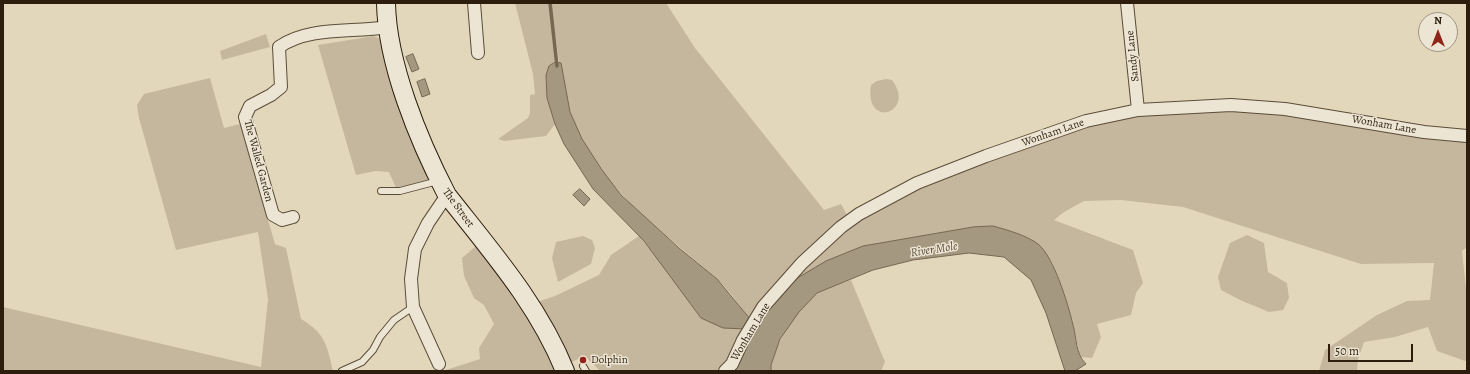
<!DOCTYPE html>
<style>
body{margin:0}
#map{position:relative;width:1470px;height:374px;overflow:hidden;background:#e3d7bb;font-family:Alegreya,serif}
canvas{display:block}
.frame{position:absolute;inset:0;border:4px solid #2c1d0c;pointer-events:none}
.north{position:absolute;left:1418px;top:12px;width:40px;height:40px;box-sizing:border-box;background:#ede5d3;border:1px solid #a09583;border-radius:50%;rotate:0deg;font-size:11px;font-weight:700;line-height:16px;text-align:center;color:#2c1d0c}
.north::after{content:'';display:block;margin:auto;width:14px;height:18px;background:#8f2418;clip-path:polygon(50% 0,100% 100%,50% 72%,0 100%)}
.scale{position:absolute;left:1328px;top:344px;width:85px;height:18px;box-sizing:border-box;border:2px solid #2c1d0c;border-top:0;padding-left:5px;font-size:12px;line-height:14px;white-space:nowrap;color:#2c1d0c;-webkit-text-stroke:3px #ede5d3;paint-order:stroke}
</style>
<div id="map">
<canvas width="1470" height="374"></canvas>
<div class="frame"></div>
<div class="north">N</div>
<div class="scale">50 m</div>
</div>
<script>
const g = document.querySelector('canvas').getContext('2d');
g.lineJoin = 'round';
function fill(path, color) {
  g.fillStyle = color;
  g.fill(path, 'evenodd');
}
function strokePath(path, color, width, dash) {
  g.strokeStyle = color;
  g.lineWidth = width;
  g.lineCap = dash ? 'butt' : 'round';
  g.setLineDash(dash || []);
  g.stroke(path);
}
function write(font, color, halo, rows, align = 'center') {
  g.font = font + ' Alegreya,serif';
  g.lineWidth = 3;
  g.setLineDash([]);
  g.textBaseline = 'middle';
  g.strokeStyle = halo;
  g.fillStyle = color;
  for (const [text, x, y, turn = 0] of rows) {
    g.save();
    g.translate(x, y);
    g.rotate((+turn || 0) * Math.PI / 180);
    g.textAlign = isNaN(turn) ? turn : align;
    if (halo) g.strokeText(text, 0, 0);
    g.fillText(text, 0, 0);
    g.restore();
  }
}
fill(new Path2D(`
 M515,3H666L695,48L824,210L841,204L847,215L751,320C740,306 729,290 716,278C661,229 595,186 570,112C560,82 557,40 551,8L556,62L549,66C543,87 549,105 555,124L546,136L504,141L498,139L528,118L530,113V95L535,94L533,74Z
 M266,34L270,47L222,60L220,51Z
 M374,36L384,41L433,180L396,188L389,172L375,171L356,175L318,45Z
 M210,78L224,128L240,124L275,244L286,248L301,319C325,333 327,345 333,371H3V307L261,367L268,299L258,232L176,250L139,118L137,105L144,94Z
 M886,79L892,80C917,113 864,130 871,85L877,81Z
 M1192,110L1276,112L1287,116L1467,141V247L1462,251L1467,298V359L1465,361L1437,351L1428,327L1395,337L1364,342L1358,359L1357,371H1319L1325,350L1377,315L1407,301L1430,300L1434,263L1361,264L1183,207L1121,200L1084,201L1064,212L1054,220L1133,250L1143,283L1136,293L1131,315L1097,324L1101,337L1092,358L1080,357L1073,324L1052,262L1012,232L993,227H973L927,235L794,280L850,224L926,183L1112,118Z
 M1247,235L1264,243L1268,272L1287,283L1289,298L1283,310L1269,312L1240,300L1221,290L1218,277L1230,243Z
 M583,236L592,240L595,248L591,264L558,282L552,258L556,242Z
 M639,236L661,262L701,318L746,329L722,369L719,371H600L585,356L567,364L537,302L555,296L599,275L611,255Z
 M476,246L481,247L516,292L558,371H443L480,359L479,348L494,324L484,305L474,298L464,276L462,258Z
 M851,280L885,362L881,371H771C769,352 801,301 818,292C828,287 840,284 851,280Z`), '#c4b79d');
const water = new Path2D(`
 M413,54L419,69L412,72L406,57Z
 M556,62L561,63L570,112L582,139L602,170L621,195L679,248L717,279L751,320L746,329L723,328L701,318L644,241L593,189L564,144L555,124L547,98L546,75L549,66Z
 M425,79L430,94L422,97L417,82Z
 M580,189L590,199L584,206L573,195Z
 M993,226C1007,230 1026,235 1038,244C1054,257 1068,304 1073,325C1077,339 1075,353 1086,364L1075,371H1065L1046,313L1031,280L1004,257L969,253L913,260L873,270L817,293L799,312L780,339L771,365V371H733L766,311L794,280L826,261L863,246L973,227Z`);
fill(water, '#a59880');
strokePath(water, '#756752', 1);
strokePath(new Path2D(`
 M550,3L557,66`), '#756752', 3.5);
const lane = new Path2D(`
 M381,191H400L438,181
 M583,366L586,371
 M342,371L362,362L373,350L380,337L394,320L413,307`);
const street = new Path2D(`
 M474,3L478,53
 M1127,3L1138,110
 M293,217L282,220L273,215L245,117L250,106L271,95L281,87L279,47C309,26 352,33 387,27
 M439,364L413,307L411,279L415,249L428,223L447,195
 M725,371L732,364L743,340L763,307L802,263L841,227L859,214L917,183L986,156L1086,121L1138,110L1231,105L1285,109L1424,132L1467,136`);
const secondary = new Path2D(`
 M386,3C387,64 419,141 447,195C491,251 538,304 565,371`);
strokePath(lane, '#5a4c38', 8);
strokePath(street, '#5a4c38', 14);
strokePath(secondary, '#2c1d0c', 20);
strokePath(lane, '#ede5d3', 6);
strokePath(street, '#ede5d3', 12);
strokePath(secondary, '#ede5d3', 18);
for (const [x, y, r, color] of [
 [583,360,4,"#8f2418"]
]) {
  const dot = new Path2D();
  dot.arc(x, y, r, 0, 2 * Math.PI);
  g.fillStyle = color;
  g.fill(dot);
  strokePath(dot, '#ede5d3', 1.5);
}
write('11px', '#2c1d0c', '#ede5d3', [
 ["Sandy Lane",1133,56,-96],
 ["Wonham Lane",1384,125,10],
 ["Wonham Lane",1053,133,-19],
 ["The Walled Garden",258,161,75],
 ["The Street",458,208,54],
 ["Wonham Lane",751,332,-59]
]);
write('11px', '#2c1d0c', '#ede5d3', [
 ["Dolphin",591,360]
], 'left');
write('italic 12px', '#564835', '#ede5d3', [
 ["River Mole",934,250,-9]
]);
</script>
